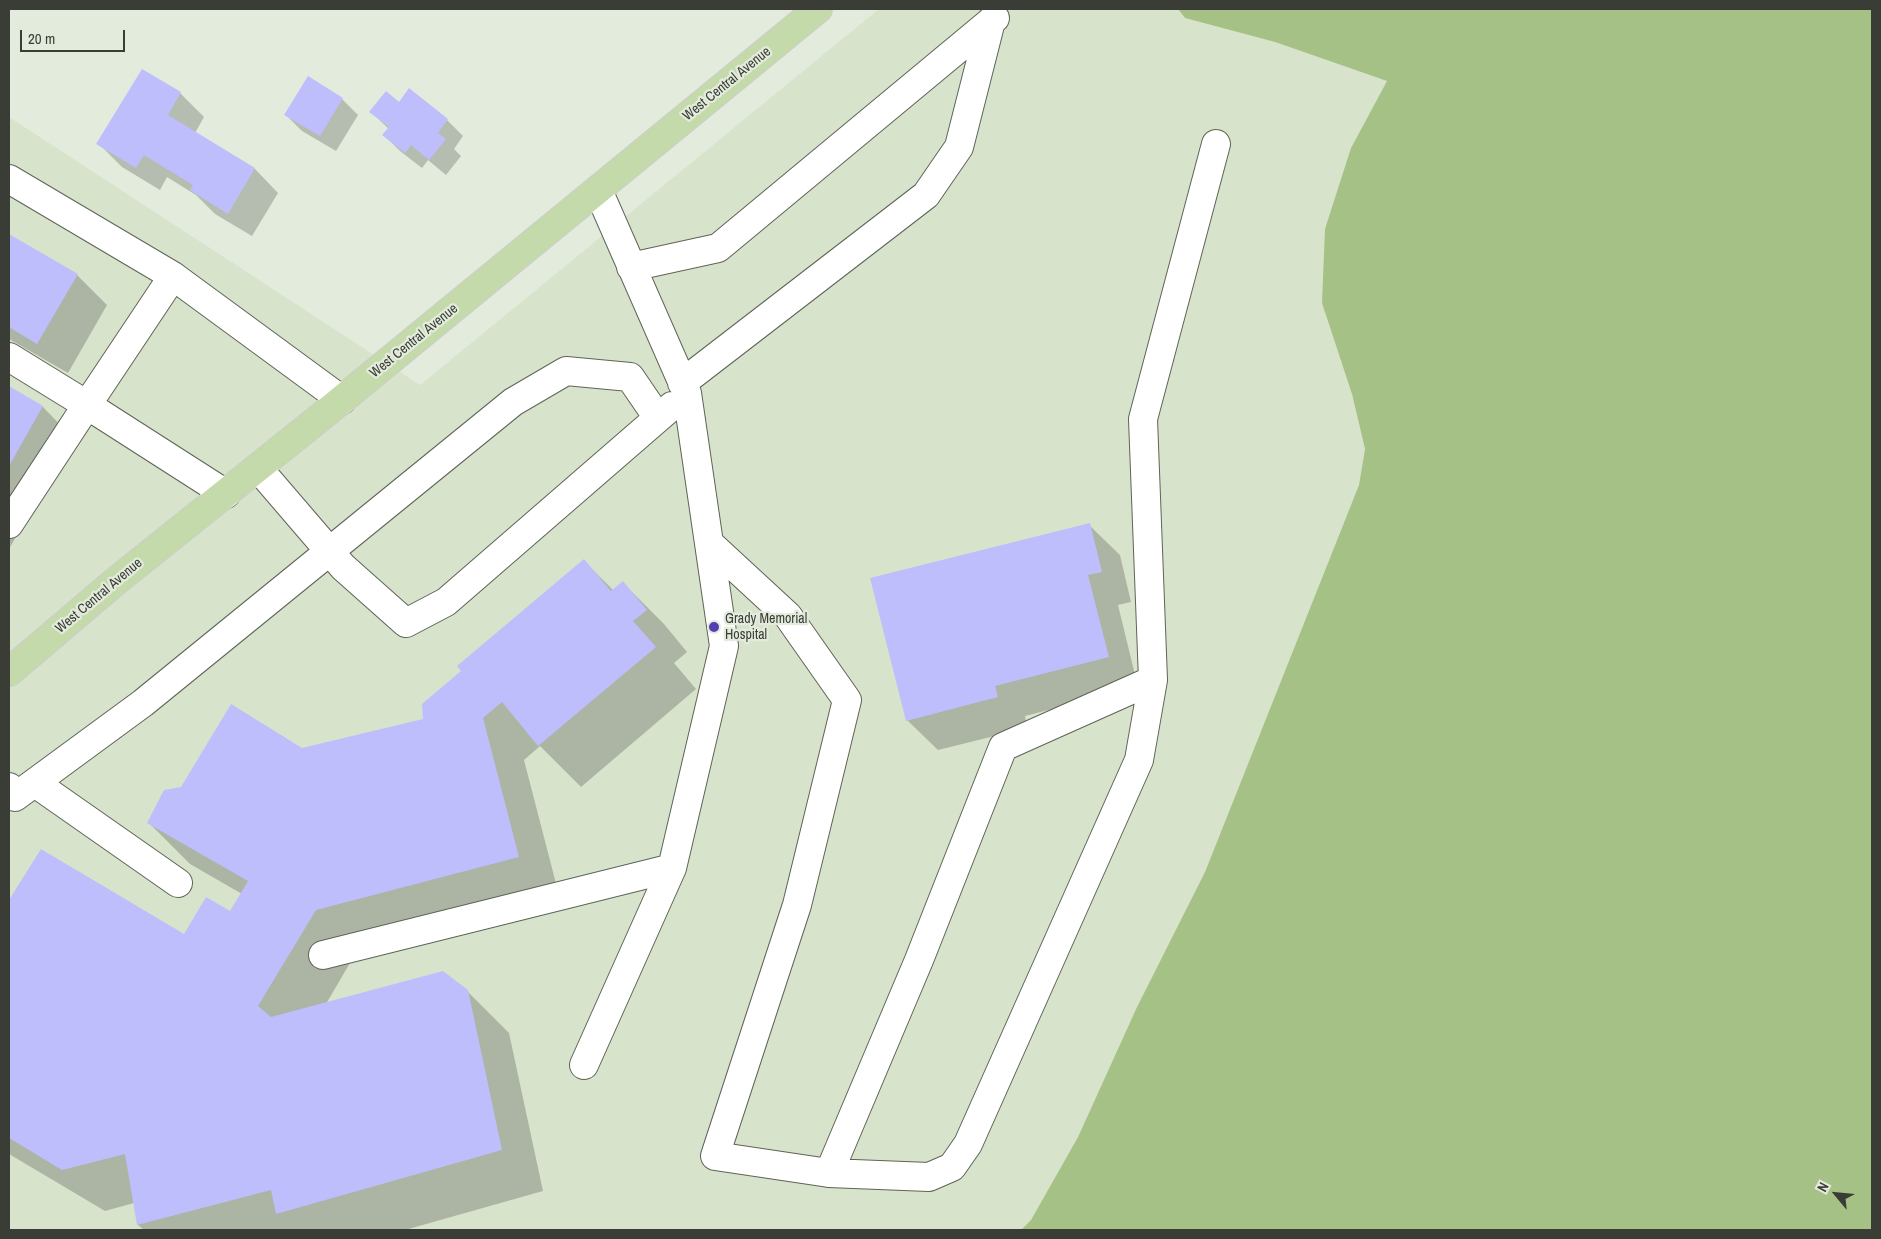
<!DOCTYPE html>
<style>
body{margin:0}
#map{position:relative;width:1881px;height:1239px;overflow:hidden;background:#e3ebdc;font-family:"Archivo Narrow",sans-serif}
canvas{display:block}
.frame{position:absolute;inset:0;border:10px solid #3a3d36;pointer-events:none}
.north{position:absolute;left:1811px;top:1169px;width:50px;height:50px;-webkit-text-stroke:4px #e3ebdc;paint-order:stroke;rotate:298deg;font-size:14px;font-weight:700;line-height:20px;text-align:center;color:#3a3d36}
.north::after{content:'';display:block;margin:auto;width:18px;height:22px;background:#3a3d36;clip-path:polygon(50% 0,100% 100%,50% 72%,0 100%)}
.scale{position:absolute;left:20px;top:30px;width:105px;height:22px;box-sizing:border-box;border:2px solid #3a3d36;border-top:0;padding-left:6px;font-size:15px;line-height:18px;white-space:nowrap;color:#3a3d36;-webkit-text-stroke:4px #e3ebdc;paint-order:stroke}
</style>
<div id="map">
<canvas width="1881" height="1239"></canvas>
<div class="frame"></div>
<div class="north">N</div>
<div class="scale">20 m</div>
</div>
<script>
const g = document.querySelector('canvas').getContext('2d');
g.lineJoin = 'round';
function fill(path, color) {
  g.fillStyle = color;
  g.fill(path, 'evenodd');
}
function strokePath(path, color, width, dash) {
  g.strokeStyle = color;
  g.lineWidth = width;
  g.lineCap = dash ? 'butt' : 'round';
  g.setLineDash(dash || []);
  g.stroke(path);
}
function write(font, color, halo, rows, align = 'center') {
  g.font = font + ' "Archivo Narrow",sans-serif';
  g.lineWidth = 4.5;
  g.setLineDash([]);
  g.textBaseline = 'middle';
  g.strokeStyle = halo;
  g.fillStyle = color;
  for (const [text, x, y, turn = 0] of rows) {
    g.save();
    g.translate(x, y);
    g.rotate((+turn || 0) * Math.PI / 180);
    g.textAlign = isNaN(turn) ? turn : align;
    if (halo) g.strokeText(text, 0, 0);
    g.fillText(text, 0, 0);
    g.restore();
  }
}
fill(new Path2D(`
 M879,9H1178L1185,18L1275,42L1387,81L1351,148L1352,394L1365,449L1359,485L1205,872L1137,1007L1078,1137L1031,1220L1021,1230H9V117L420,385Z`), '#d8e3cc');
fill(new Path2D(`
 M1178,9H1872V1230H1021L1031,1220L1078,1137L1137,1007L1205,872L1359,485L1365,449L1352,394L1322,303L1325,229L1351,148L1387,81L1275,42L1185,18Z`), '#a6c185');
fill(new Path2D(`
 M142,71L180,93L204,117L195,133L255,169L278,193L252,236L215,214L196,195L167,177L160,190L122,167L98,143Z
 M410,90L447,120L463,136L454,149L461,156L446,175L428,160L422,168L400,151L384,135L389,129L371,112L399,103Z
 M342,99L358,115L336,151L302,131L286,115Z
 M9,235L77,275L107,305L68,373L9,339Z
 M9,388L43,407L73,438L9,549Z
 M1089,525L1120,555L1131,602L1118,605L1138,687L1025,716L1027,728L938,750L907,720Z
 M584,561L614,591L623,583L664,624L687,652L674,663L696,689L581,787L540,746L524,760L560,899L357,951L326,1004L467,991L509,1033L543,1191L405,1230H144L138,1225L134,1203L105,1211L9,1154V903L41,851L184,935L231,912L242,894L190,864L149,823L182,788L302,750L424,720L463,671Z`), '#0003');
fill(new Path2D(`
 M142,69L181,92L168,115L255,168L228,214L190,190L193,185L144,155L136,168L96,144Z
 M308,76L343,98L320,136L284,115Z
 M409,88L448,119L438,133L446,139L429,160L411,145L405,153L382,135L389,127L369,112L386,91L399,102Z
 M9,234L78,274L37,344L9,327Z
 M9,386L43,406L9,466Z
 M1090,523L1102,572L1088,575L1109,657L995,686L998,697L906,721L870,578Z
 M584,559L611,591L623,581L647,610L633,621L656,647L538,746L502,702L483,718L519,857L316,910L258,1006L271,1017L443,971L468,990L502,1150L276,1214L271,1190L137,1225L125,1154L62,1170L9,1138V900L41,849L184,934L206,897L230,911L248,881L147,823L164,790L181,787L231,704L302,748L423,719L422,704L461,671L457,666Z`), '#bfbefc');
const minor = new Path2D(`
 M9,179L173,276
 M631,267L718,248L995,18
 M9,357L87,405L173,276L342,400
 M682,383L926,195L959,147L991,21
 M258,468L343,567L406,623L446,602L672,406
 M9,524L87,405L226,494
 M709,543L788,616L847,700L797,905L715,1156L829,1173L919,960L1003,747L1153,680L1143,419L1216,144
 M35,783L178,883
 M9,787L15,797L143,703L513,402L566,371L630,377L658,418
 M323,955L672,868
 M584,1065L672,868L724,646L687,393L598,190
 M829,1173L929,1177L952,1167L968,1144L1139,760L1153,680`);
const major = new Path2D(`
 M9,672L116,581L317,420L818,9`);
strokePath(minor, '#5e6457', 30);
strokePath(major, '#cccdcb', 30);
strokePath(minor, '#fff', 28);
strokePath(major, '#c5daab', 28);
for (const [x, y, r, color] of [
 [714,627,6,"#523eb6"]
]) {
  const dot = new Path2D();
  dot.arc(x, y, r, 0, 2 * Math.PI);
  g.fillStyle = color;
  g.fill(dot);
  strokePath(dot, '#e3ebdc', 2);
}
write('14px', '#3a3d36', '#e3ebdc', [
 ["West Central Avenue",727,84,-39],
 ["West Central Avenue",414,341,-39],
 ["West Central Avenue",99,596,-40]
]);
write('14px', '#3a3d36', '#e3ebdc', [
 ["Grady Memorial",725,619],
 ["Hospital",725,635]
], 'left');
</script>
